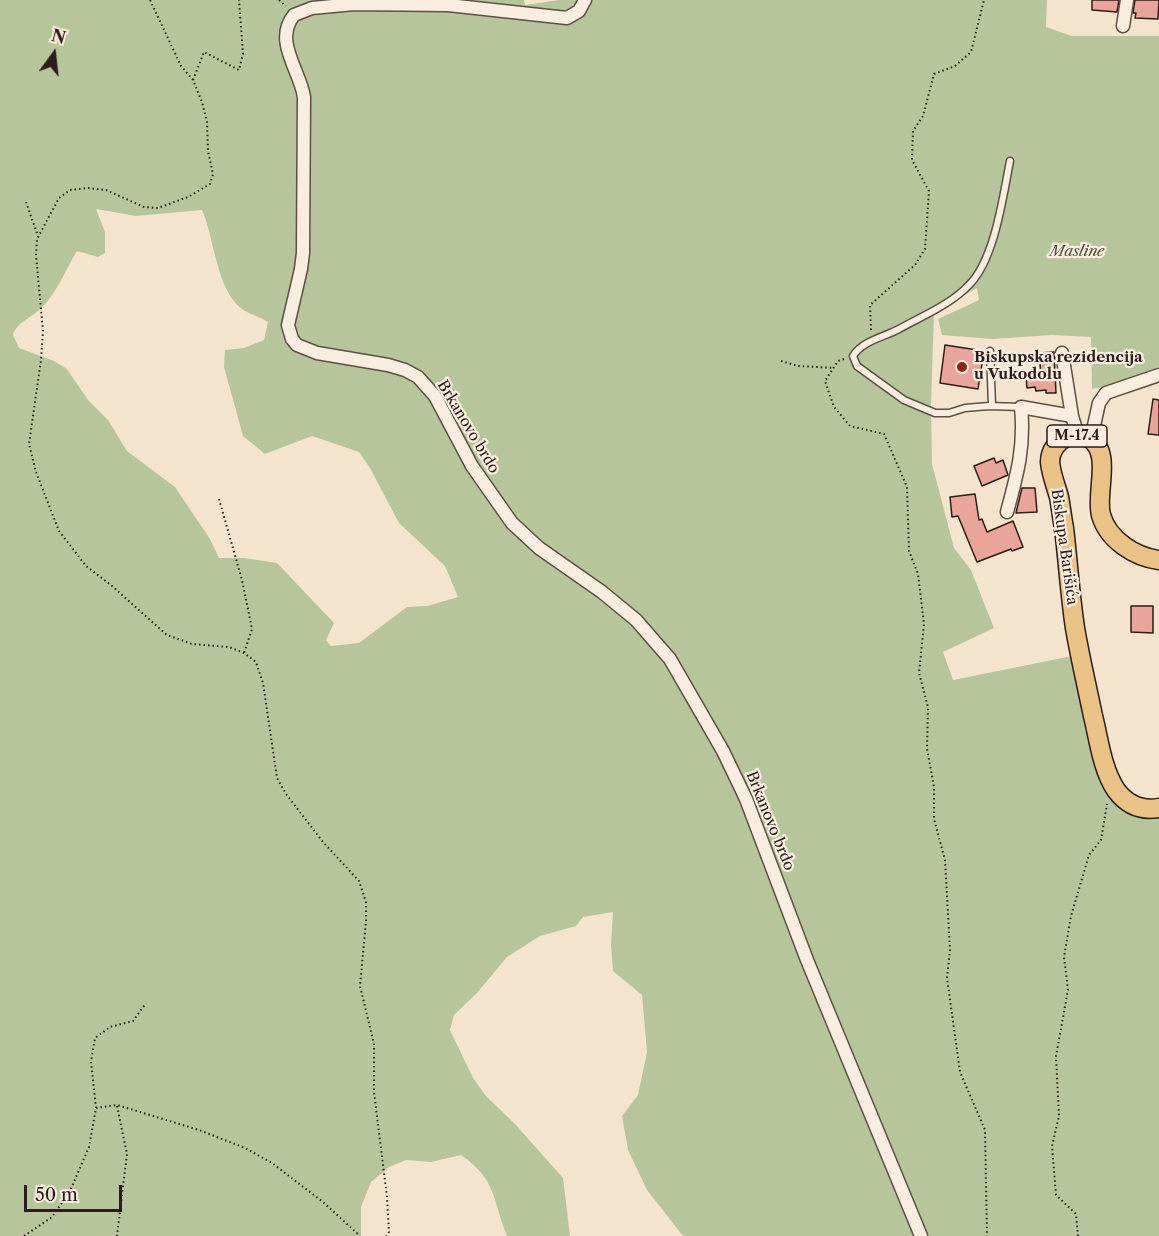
<!DOCTYPE html>
<meta charset="utf-8">
<style>
body{margin:0}
#map{position:relative;width:1159px;height:1236px;overflow:hidden;background:#f5e4cd;font-family:"Libre Caslon Text",serif}
canvas{display:block}
.north{position:absolute;left:24px;top:24px;width:60px;height:60px;-webkit-text-stroke:4px #f8edde;paint-order:stroke;rotate:15deg;font-size:16px;font-weight:700;line-height:24px;text-align:center;color:#2b1d17}
.north::after{content:'';display:block;margin:auto;width:21px;height:27px;background:#2b1d17;clip-path:polygon(50% 0,100% 100%,50% 72%,0 100%)}
.scale{position:absolute;left:24px;top:1185px;width:98px;height:27px;box-sizing:border-box;border:3px solid #2b1d17;border-top:0;padding-left:8px;font-size:18px;line-height:21px;white-space:nowrap;color:#2b1d17;-webkit-text-stroke:4px #f8edde;paint-order:stroke}
</style>
<div id="map">
<canvas width="1159" height="1236"></canvas>
<div class="north">N</div>
<div class="scale">50 m</div>
</div>
<script>
const g = document.querySelector('canvas').getContext('2d');
g.lineJoin = 'round';
function fill(path, color) {
  g.fillStyle = color;
  g.fill(path, 'evenodd');
}
function strokePath(path, color, width, dash) {
  g.strokeStyle = color;
  g.lineWidth = width;
  g.lineCap = dash ? 'butt' : 'round';
  g.setLineDash(dash || []);
  g.stroke(path);
}
function write(font, color, halo, rows, align = 'center') {
  g.font = font + ' "Libre Caslon Text",serif';
  g.lineWidth = 4.5;
  g.setLineDash([]);
  g.textBaseline = 'middle';
  g.strokeStyle = halo;
  g.fillStyle = color;
  for (const [text, x, y, turn = 0] of rows) {
    g.save();
    g.translate(x, y);
    g.rotate((+turn || 0) * Math.PI / 180);
    g.textAlign = isNaN(turn) ? turn : align;
    if (halo) g.strokeText(text, 0, 0);
    g.fillText(text, 0, 0);
    g.restore();
  }
}
fill(new Path2D(`
 M0,0H524L525,5L559,0H1047L1046,27L1072,36H1159V376L1092,389L1091,337L1052,335L992,339L942,335L938,319L979,300L977,288L934,312L931,406L932,464L954,548L971,570L994,628L943,652L953,680L1087,653C1094,683 1111,786 1136,800C1142,803 1153,803 1159,804V1236H683L647,1190L628,1150L622,1116L638,1095L647,1052L642,995L613,971L611,945L613,912L583,917L576,926L540,936L507,957L477,993L454,1015L450,1030L473,1078L486,1096L515,1124L563,1178L570,1236H507C492,1199 497,1180 461,1155L431,1162L406,1160L389,1167L371,1182L361,1207V1236H0ZM96,209L136,216L202,210C215,240 216,289 242,309C249,314 260,317 268,322L264,340L244,348L225,350L224,367L243,436L265,454L312,436L359,452L370,468L399,523L445,566L458,597L427,606L407,607L359,643L331,646L326,640L334,623L277,563L244,558H219L210,539L175,487L127,451L108,420L88,400L67,369L54,361L19,348L13,335C16,323 31,318 40,309C57,294 65,270 77,251L98,257L105,253V232Z`), '#b7c59c');
const building = new Path2D(`
 M1092,0H1119L1117,12L1092,10Z
 M1135,0H1159L1158,19L1135,18L1136,13H1133Z
 M945,345L984,351L978,389L940,383Z
 M1054,352L1056,393H1046V390L1036,391L1035,387L1027,388L1026,376L1041,375L1039,353Z
 M1153,399L1159,400V435L1148,434Z
 M994,458L996,463L1003,460L1008,475L982,486L974,466Z
 M1022,488H1035L1037,512L1016,513Z
 M975,494L979,520L982,519L987,532L1013,521L1023,547L1012,551L1011,549L977,562L958,516L952,517L950,497Z
 M1131,606H1153V633L1131,632Z`);
fill(building, '#eaa59a');
strokePath(building, '#2b1d17', 1.5);
const service = new Path2D(`
 M1010,161C1003,196 995,259 969,285C950,305 922,316 899,329C884,337 862,341 853,356L857,366L904,400L935,413H949L965,408L989,406L1021,407
 M990,351L992,406`);
const minor = new Path2D(`
 M585,0L579,11L567,18L448,5L354,4L312,8L294,15C273,41 300,70 304,97L303,253L301,269L288,325L292,339L297,345L317,353L388,365L405,370L418,377L435,396L472,466L512,523L539,548L602,592L636,620L670,659L723,751L746,799L807,960L921,1236
 M1123,26L1127,0
 M1062,353L1072,416L1078,436
 M1091,439L1099,403L1106,393L1159,375
 M1007,512C1017,475 1025,447 1021,407L1072,416`);
const primary = new Path2D(`
 M1159,560C1135,557 1108,540 1101,515C1095,493 1113,452 1089,438C1083,435 1074,435 1067,437C1057,441 1050,451 1050,462C1051,474 1056,486 1059,497C1061,507 1062,518 1064,528C1068,561 1070,595 1075,628C1080,657 1087,687 1093,716C1099,740 1102,769 1116,790C1127,805 1141,811 1159,808`);
strokePath(service, '#5e4f44', 9);
strokePath(minor, '#5e4f44', 15);
strokePath(primary, '#2b1d17', 21);
strokePath(new Path2D(`
 M150,0L181,66L193,80L202,102L207,122L208,151L213,174L210,184L188,197L158,208L144,207L106,190L87,188L70,190L59,198L37,239L36,255L43,331L41,360L29,444L36,472L59,531L86,566L112,586L167,635L192,644L229,647L244,653L256,662L263,683L277,778L286,794L323,842L359,881L366,902V921L360,986L374,1044V1092L387,1197L389,1232L386,1236
 M279,0L286,6
 M193,80L204,52L239,70L243,54L239,0
 M26,202L38,236
 M871,330L870,305L915,265L925,249L929,191L912,160L913,131L923,116L934,74L955,66L971,52L984,0
 M844,359L838,361L825,381L834,407L850,426L884,434L907,487L909,551L918,574L924,624L919,673L928,707L927,749L934,787V819L945,860L950,950L947,978L960,1072L985,1130L987,1236
 M781,361L798,366L834,368
 M219,499L242,580L252,629L244,653
 M117,1106L127,1154L117,1236
 M96,1108L117,1105L199,1130L245,1148L272,1163L323,1202L360,1236
 M24,1236L52,1217L70,1191L89,1147L96,1108L91,1061L95,1038L110,1027L133,1021L146,1003
 M1078,1236L1076,1214L1056,1195L1052,1146L1059,1116L1056,1056L1068,990L1064,957L1071,916L1089,855L1101,840L1107,804`), '#2b1d17', 2, [1.5, 3]);
strokePath(service, '#f8edde', 6);
strokePath(minor, '#f8edde', 12);
strokePath(primary, '#eac286', 18);
for (const [x, y, r, color] of [
 [962,367,6,"#8f2418"]
]) {
  const dot = new Path2D();
  dot.arc(x, y, r, 0, 2 * Math.PI);
  g.fillStyle = color;
  g.fill(dot);
  strokePath(dot, '#f8edde', 2);
}
for (const [x, y, w] of [
 [1077,436,60]
]) {
  const box = new Path2D();
  box.roundRect(x - w / 2, y - 11, w, 22, 4.5);
  g.fillStyle = '#f8edde';
  g.fill(box);
  strokePath(box, '#2b1d17', 1.5);
}
write('bold 14px', '#2b1d17', null, [
 ["M-17.4",1077,436]
]);
write('italic 15px', '#554f3f', '#f8edde', [
 ["Masline",1077,252]
]);
write('bold 15px', '#2b1d17', '#f8edde', [
 ["Biskupska rezidencija",974,358],
 ["u Vukodolu",974,375]
], 'left');
write('15px', '#2b1d17', '#f8edde', [
 ["Brkanovo brdo",468,427,59],
 ["Biskupa Barišića",1064,547,82],
 ["Brkanovo brdo",770,821,68]
]);
</script>
